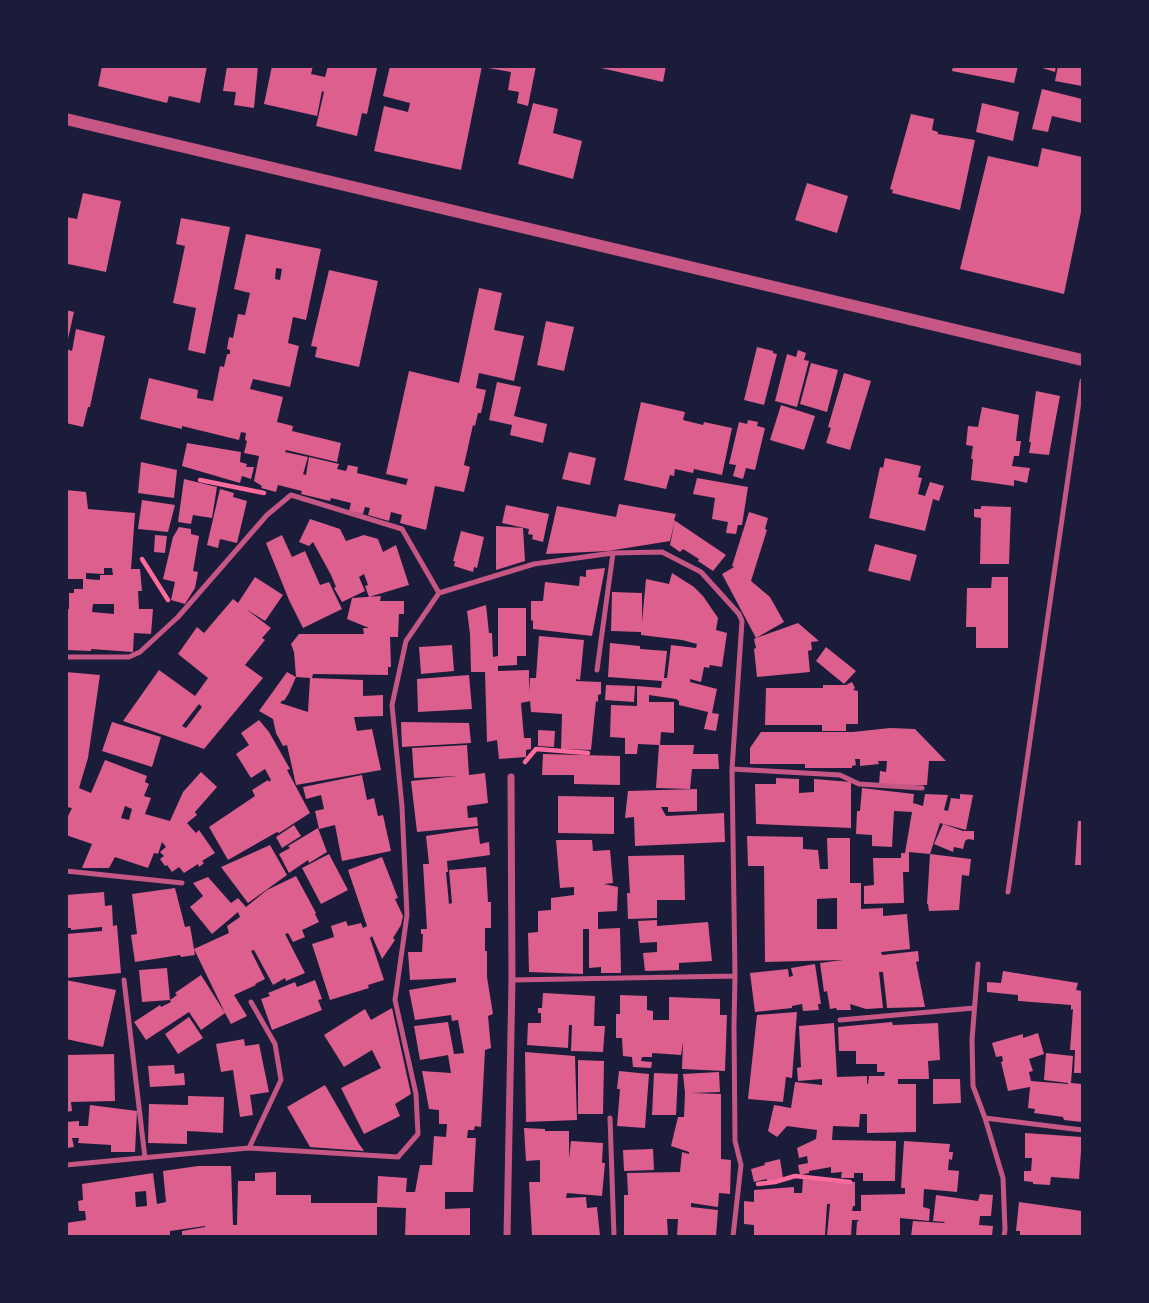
<!DOCTYPE html>
<style>
body{margin:0}
#map{position:relative;width:1149px;height:1303px;overflow:hidden;background:#1b1b3a;font-family:Barlow,sans-serif}
canvas{display:block}
.frame{position:absolute;inset:0;border:68px solid #1b1b3a;pointer-events:none}
</style>
<div id="map">
<canvas width="1149" height="1303"></canvas>
<div class="frame"></div>
</div>
<script>
const g = document.querySelector('canvas').getContext('2d');
g.lineJoin = 'round';
function fill(path, color) {
  g.fillStyle = color;
  g.fill(path, 'evenodd');
}
function strokePath(path, color, width, dash) {
  g.strokeStyle = color;
  g.lineWidth = width;
  g.lineCap = dash ? 'butt' : 'round';
  g.setLineDash(dash || []);
  g.stroke(path);
}
fill(new Path2D(`
 M102,66H207L200,103L169,96L167,103L98,86Z
 M227,66H258L254,108L234,105L236,92L223,91Z
 M272,66H313L311,74L325,77L328,66H369L377,68L367,114L362,113L357,136L316,126L324,92L322,91L317,116L264,104Z
 M390,66H482L461,170L374,151L384,106L408,112L410,103L383,96Z
 M489,66H536L528,106L517,103L519,92L508,90L511,72L488,68Z
 M592,66H666L663,82Z
 M953,66H1018L1014,83L952,71Z
 M1036,66H1056L1055,72Z
 M1058,66H1082V86L1055,81Z
 M1042,89L1082,99V123L1052,116L1048,132L1032,129Z
 M533,103L558,109L553,133L582,141L573,179L518,164Z
 M982,103L1019,112L1013,141L976,132Z
 M911,114L934,119L932,130L938,132V134L975,140L960,210L892,193L893,190L890,189Z
 M1042,148L1082,157V207L1064,294L960,269L988,156L1038,167Z
 M807,183L848,196L837,233L795,220Z
 M83,193L121,201L106,272L68,264L66,217L77,219Z
 M181,218L230,227L205,354L188,350L196,308L173,303L185,246L176,244Z
 M246,234L321,249L306,320L293,317L288,343L299,346L290,387L253,379L250,389L283,397L277,422L293,426L292,431L341,443L337,462L286,450L285,452L308,457L303,474L306,475L309,457L339,464L337,469L346,471L348,465L358,467L357,473L406,485L408,479L386,474L409,371L459,383L479,288L502,293L494,330L524,336L514,381L479,373L476,388L486,390L481,413H478L475,426L473,425L464,465L470,467L464,492L435,486L426,530L400,523L402,515L391,512L389,521L368,515L370,508L365,507L363,514L349,511L351,503L331,498L330,501L301,494L302,491L278,485L276,492L261,488L262,486L254,481L259,456L244,453L247,441L245,440L246,433L241,432L239,440L182,426V429L140,419L149,378L198,390L197,398L213,401L220,366L224,367L227,354H230V350L227,349L229,337L233,338L238,314L245,315L250,293L234,289ZM276,268L282,269L280,280L275,279Z
 M329,270L378,281L359,367L315,357L317,347L311,346Z
 M66,310L74,312L68,339H66Z
 M546,321L574,327L564,371L537,365Z
 M76,329L105,336L90,407H88L83,427L66,423V349L72,351Z
 M757,347L773,351V353L777,354L764,405L744,400Z
 M798,350L806,353L804,360L809,361L797,407L775,401L787,354L796,357Z
 M811,363L838,370L827,412L800,404Z
 M844,373L871,381L850,450L826,443L831,428L828,427Z
 M497,382L521,387L514,416L547,424L543,443L510,435L512,425L489,420Z
 M1036,391L1060,396L1049,455L1029,453L1031,442H1029Z
 M641,402L685,412L683,420L703,425L704,422L732,428L722,475L694,469L693,473L675,469L674,476L670,475L666,489L624,480Z
 M781,405L815,416L804,450L770,440Z
 M982,407L1019,415L1016,441H1021L1019,456H1014L1012,466L1030,468L1027,483L1014,480V486L971,480L973,459H971L973,446L966,445L968,426L978,427Z
 M748,420L758,422L757,426L765,428L755,470L746,468L743,479L733,476L736,465L729,464L739,422L747,424Z
 M187,443L241,452L240,462L247,464L246,467H254L251,479L242,476L240,483L182,466Z
 M569,452L596,458L590,485L562,479Z
 M885,458L921,466L918,477L922,478L918,494L925,496L930,482L944,486L939,501L933,499L925,531L869,518L880,467L883,468Z
 M141,462L177,470L174,498L138,493Z
 M697,478L748,487L742,525H738L736,534L726,533L728,522L712,519L715,498L693,494Z
 M184,479L217,487L212,518L193,515L191,524L178,522Z
 M220,489L234,493L233,497L247,501L237,543L220,539L218,548L207,545Z
 M66,490L86,492L88,509L135,513L131,569H140L142,591H138L139,609H153L151,634L134,633L133,652L91,649V651L66,650V609H69V593H74V589H83V579H66ZM104,568H112L113,575H100V580L86,579V573L104,574ZM93,604H114V614L92,612Z
 M142,500L175,505L168,532L138,529Z
 M619,504L676,514L674,520L726,555L713,571L698,561L699,559L683,549L680,552L670,545L675,520L670,541L608,551L546,554L557,506L616,517Z
 M506,505L549,514L543,542L532,539L533,535L528,534L529,529L502,523Z
 M981,506L1011,507L1009,564H980L981,518L974,517V509H981Z
 M749,512L768,518L765,529L767,530L751,581L770,597L784,622L756,638L798,623L819,641L811,642L812,650L808,651L810,672L757,677L754,649L756,648L754,639L756,638L722,574L734,567L732,566Z
 M310,519L340,529L346,541L364,535L378,539L383,552L396,545L409,585L369,597L365,586L368,585L364,574L359,577L365,591L342,602L334,588L336,587L331,575L313,542L309,546L299,542Z
 M496,526L523,528L525,561L496,570Z
 M179,527L191,529V534L199,536L193,571L198,572L195,588L185,604L171,600L175,582L163,579L173,537Z
 M461,531L484,537L477,568L474,567L473,572L454,566L455,561H453Z
 M155,535L167,536L165,553L154,552Z
 M282,535L292,557L305,551L320,585L329,582L342,609L303,628L289,600L266,543Z
 M875,544L917,555L910,581L868,571Z
 M605,568L592,636L533,629V621L531,620V601H543L545,582L579,586L580,576L586,577V570Z
 M672,573L694,587L703,596L718,618L716,630L727,633L722,667L710,665L709,668L704,667L701,682L690,679V682L717,689L712,713L719,714L716,731L704,729L708,712L679,705V701L676,699L649,695V702H674V733L661,732L660,745H694L693,754H718L719,769H692L690,789L656,788L659,745L638,744L637,754H625V738L610,737L611,705L637,706V686L661,688L662,681L608,677L610,643L640,646V649L667,651L664,678H667L671,645L696,648L697,644L682,640L641,635V632L611,631L612,592L642,593V622L646,579L669,584Z
 M255,577L283,595L265,621L246,609L271,628L262,638L265,640L245,665L263,678L204,749L123,721L159,670L195,696L208,678L178,654L197,627L204,633L233,599L238,603ZM199,704L202,707L186,728L182,726Z
 M992,577H1008V648H976V627H966L967,588H991Z
 M381,596L380,601H404V614H399L398,637H390L391,667H388V675L313,674L312,678L363,680V696L383,695V716L354,717L357,731L372,729L381,770L296,785L287,745L283,746L276,733L273,719L259,711L287,672L296,677L289,693L284,701L283,700L280,703L308,712L310,678L296,677L294,652L291,644L299,634H364L363,628H369L347,619L352,598Z
 M486,605L489,633H492L493,657L498,656V608H526V656H517V665L498,666V671L529,670V693L530,678H536L539,636L584,640L580,680L576,679V681L601,682V694L598,695V702L596,701L591,750L561,749L562,714L531,712L530,701L521,703L524,738H531V749L526,750V757L499,759L497,740L487,742L485,672H471L470,634L467,611Z
 M452,645L454,671L421,674L419,647Z
 M826,647L856,671L844,684L816,661Z
 M66,672L100,675L88,758L79,788L91,793L105,760L147,776L145,782L149,784L144,796L151,798L145,814L170,821L183,792L201,772L217,787L195,812L197,815L187,823L196,833L199,830L215,853L202,861L204,863L199,867L198,864L184,873L179,867L172,872L167,865L165,866L160,859L164,856L160,852L166,847L162,842L158,854L154,853L148,868L115,857L109,868H82L92,844L66,835V820L72,808L66,807ZM125,806L132,809L129,820L121,818Z
 M469,675L472,709L418,712L417,679Z
 M852,682L855,688L853,690L858,691V724H846V731H822V725H765L766,688H823V685H846Z
 M606,685L635,686L634,702L605,700Z
 M259,720L269,732L290,769L287,770L310,813L279,833L277,832L228,860L209,827L255,796L252,790L268,780L269,782L271,780L265,769L251,778L236,754L249,745L241,733Z
 M112,722L161,737L152,767L102,751Z
 M401,722L469,723L471,743L402,747Z
 M890,728L915,729L946,761H929L927,785H879L880,771L886,772L887,761H878L879,764L860,766V759H855L856,765L852,766V768H805V764H750V748L761,732H853Z
 M538,730L555,731L554,747L538,746Z
 M467,745L469,775L485,773L488,803L467,806L468,818L477,817L478,826L417,832L411,781L457,776L414,778L412,748Z
 M543,754L620,756V785L574,784V775H542Z
 M362,775L367,800L374,798L378,816L383,815L391,851L342,861L335,825L319,829L315,811L324,809L321,795L306,799L303,787Z
 M776,778L799,779V793L814,792V779L851,782V828L756,824L755,784H776Z
 M862,788L914,794L913,803L923,806L925,794L948,795L944,810L948,811L951,798L960,799V794L973,795L966,830L940,823L930,854L909,852V872H903L904,903L864,904V886L874,885L873,858H901V853H905L912,812L894,811L892,847L872,846V835L856,834L857,811H860Z
 M697,789V811L668,812V807H661L666,816L724,813L725,842L635,846L634,817L625,818L628,791Z
 M558,796L614,797V834L558,833Z
 M1078,821H1082V865H1075Z
 M943,824L963,831H974V840L968,839L965,841L963,849L954,847L953,852L934,844Z
 M294,825L301,836L282,848L276,837Z
 M318,828L327,852L309,863L308,860L289,873L279,854L290,848L288,846Z
 M478,828L480,844L489,842L490,855L447,861L448,872H446L449,904L452,903L449,870L486,867L488,902H491V928H485V951H487V977L493,1014L488,1016L491,1048L485,1050L481,1127L475,1126L474,1130H468L467,1138H476L473,1192H445V1209L470,1208V1236H405L406,1208L377,1207V1236H182V1231L205,1227V1226L170,1231V1236H66V1223L86,1220L85,1211H79L78,1201L83,1200L82,1184L153,1173L157,1204L166,1202L163,1171L198,1166H231L233,1225H237L238,1181H255V1173L276,1172V1195H311V1203H377L378,1176L407,1178L406,1192H415L420,1165H432L434,1136L446,1137L447,1124H439V1110L429,1109L422,1071L451,1073L448,1055L420,1060L414,1026L448,1022L454,1054L464,1053L458,1020L452,1021L451,1015L415,1020L409,990L456,982V978L410,980L408,952H422L423,934H421V929H427L423,864H429L426,836ZM146,1191L147,1206L136,1207L135,1192Z
 M747,836L803,837V849L818,850L820,869H828L827,838H850V883H861V909L883,908V916L907,914L910,949L881,952L882,955L918,951L919,961L916,962L925,1007L887,1008L883,972H879L883,1008L866,1009L850,1004L851,1010H837L836,1008L830,1009L827,991L824,992L820,963L843,960L765,962L764,866H748ZM837,898V929H817V899Z
 M556,840H592L593,851L610,850L613,883L604,884L618,887L617,911L598,912V929L620,928L621,973H601V967L589,968V929H583V974L529,972L528,933L538,932V911L551,910V898L574,895V887L560,888Z
 M270,845L287,875L248,903L221,867Z
 M329,854L348,890L321,904L302,868Z
 M930,854L971,859L969,876L962,875L959,910L929,911L928,904H927Z
 M684,855L685,900H657V918L628,919L627,893H630L628,856Z
 M382,857L398,898L395,899L403,916L401,925L393,938L395,940L382,959L372,936L370,938L384,980L368,985L369,988L330,1000L312,944L334,937L331,926L346,921L348,926L361,923L363,928L367,926L348,870Z
 M296,876L316,913L315,914L319,922L302,930L305,937L293,942L288,933L285,934L305,973L286,981L285,978L273,985L254,950L251,951L265,979L255,984L256,985L234,995L247,1016L231,1024L225,1013L201,1030L189,1012L146,1040L134,1022L160,1005L161,1007L171,1002L170,1000L142,1002L139,970L167,968L170,1000L177,995L175,993L201,975L225,1013L194,949L195,955L181,957L180,955L135,962L131,935L137,934L132,894L175,888L185,927L190,926L194,949L229,933L227,926L240,917L238,912L212,934L190,907L203,896L193,883L208,877L231,903L238,898L246,907L267,890Z
 M104,892L105,906L112,905L113,926L117,925L121,973L66,978V934L102,931V927L71,930V928H66V895Z
 M657,920V926L708,922L712,961L679,963V970L645,971L643,953L657,952V942L640,943L638,921Z
 M815,964L821,1004H818L819,1010L803,1011L802,1004L792,1006V1008L755,1012L750,973L788,969L789,977L793,976L791,968Z
 M1003,971L1078,983L1076,990L1082,991V1073H1074L1075,1050H1070L1073,1009L1071,1010V1005L1019,1001H1018V995L987,992V982L1001,983Z
 M66,980L116,990L103,1047L66,1039Z
 M315,980L322,999L318,1000L322,1010L272,1030L261,999L270,996L268,993L295,982L297,987Z
 M543,993L595,996L594,1026H605L603,1052L571,1051L572,1025H569L568,1048L527,1045L528,1023H541V1013H538V1008H542Z
 M620,995L647,996V1010L653,1011V1020H669V997L720,999V1015H727L725,1071L682,1069L683,1042L681,1055L652,1053V1057H642L641,1061L652,1062L651,1068L633,1067L632,1057L623,1056L622,1038H616V1014H620Z
 M392,1008L411,1094L395,1104L400,1116L364,1134L341,1088L381,1068L372,1050L344,1067L324,1035L365,1009L371,1020Z
 M797,1012L792,1078L786,1077L783,1102L748,1099L757,1015Z
 M189,1017L203,1038L178,1054L165,1034Z
 M892,1022L893,1025L938,1023L940,1060L928,1061L929,1079H898V1084H916V1132L867,1133V1114H860L859,1127L833,1126L832,1140L896,1141L895,1181H863V1173H854V1178H841L842,1172L831,1173V1167L809,1171V1173L800,1175L798,1165L808,1163L807,1156L799,1158L797,1148L816,1139L817,1130L787,1126L777,1137L768,1131L774,1105L791,1108L795,1082L822,1085V1079L798,1081L797,1068L801,1067L799,1026L834,1023L837,1077L867,1076V1084H868L869,1076H884L885,1072H877V1064H856V1051H839L838,1027Z
 M1038,1033L1044,1054L1029,1059L1033,1071L1029,1072L1031,1081L1068,1084V1083L1044,1080L1046,1053L1073,1056L1071,1083L1082,1084V1122L1064,1120L1063,1117L1034,1113L1035,1109L1028,1108L1030,1087L1008,1091L1001,1062L1003,1061L1002,1056L996,1057L992,1043L1023,1034V1038Z
 M244,1039L245,1046L259,1044L269,1092L250,1095L253,1115L240,1117L233,1070L221,1072L216,1044Z
 M525,1052L575,1056L577,1120L526,1122Z
 M114,1054L115,1101L71,1102L72,1111L66,1112V1055Z
 M578,1060L604,1061L603,1114H578Z
 M174,1065L175,1074L184,1073L185,1085L150,1087L148,1066Z
 M619,1071L649,1074L645,1128L617,1126L620,1089H617Z
 M719,1072L720,1092L692,1093L721,1094V1159L731,1160L730,1194L719,1193L718,1207L691,1203V1207L718,1210L716,1236H677L678,1219H667L668,1236H624V1195H628L627,1173L680,1172L682,1152L689,1154V1152L671,1146L678,1117H684L685,1093L683,1074Z
 M654,1073L678,1074L676,1115H652Z
 M933,1079H960L961,1103L933,1104Z
 M325,1085L359,1144L364,1151L310,1147L287,1107Z
 M188,1096L224,1097L223,1133L187,1131V1144L148,1143L149,1104L188,1105Z
 M90,1105L137,1111L135,1152H111V1145L78,1143L79,1138H72L74,1147L66,1148V1122L79,1121V1126H88Z
 M524,1128L545,1129V1131H569V1159L571,1141L603,1143L602,1163H605L602,1196L567,1193L566,1198L586,1197L587,1208L597,1207L600,1236H532L529,1182H540V1160L526,1161Z
 M1025,1133L1082,1137L1079,1179L1051,1177L1050,1185L1033,1184V1182L1024,1181V1171H1031L1032,1158H1025Z
 M904,1141L950,1144L949,1152H953L952,1160L949,1159L948,1170L959,1171L957,1192L924,1189L923,1207L930,1209L929,1221L900,1218V1236H856L857,1222L859,1220H852L851,1236H827L830,1204H827L825,1236H754V1225L744,1224V1201L754,1202V1190L794,1187V1193H802L803,1179L855,1182V1206H853L852,1211H861V1195L905,1194V1188H901Z
 M653,1149L654,1170L624,1171L623,1150Z
 M780,1159L783,1178L767,1182V1179L754,1182L751,1169L765,1165L764,1163Z
 M980,1194L993,1195L991,1216H980L979,1225L993,1226L992,1236H911L913,1221L944,1223L945,1222L933,1221L936,1195L978,1201Z
 M1019,1202L1082,1211V1236H1020V1231H1016Z`), '#dd5f8e');
strokePath(new Path2D(`
 M200,480L264,493
 M142,559L168,600
 M525,762L536,749L588,753
 M758,1184L775,1182L795,1176L850,1182`), '#ff6b9d', 4.5);
strokePath(new Path2D(`
 M66,657H129L140,652L178,617L267,515L291,495L402,529L439,593
 M597,670L613,553
 M732,769L840,775L859,784L922,788
 M66,871L182,883
 M1008,892L1082,381
 M978,964L972,1040L973,1086L985,1118L1003,1178L1005,1230L1004,1236
 M124,980L145,1158
 M512,980L735,976
 M840,1020L974,1008
 M610,1118L614,1236
 M985,1118L1082,1130
 M249,1148L281,1080L275,1044L251,1002
 M66,1165L249,1148L398,1157L418,1134L416,1094L395,1000L407,915L402,807L392,705L406,641L439,593L534,564L613,553L662,552L701,572L739,614L742,621L732,769L735,976L734,1026L735,1141L741,1165L733,1236`), '#c65784', 5);
strokePath(new Path2D(`
 M507,1236L512,980L511,777`), '#c65784', 7);
strokePath(new Path2D(`
 M66,119L1082,360`), '#c65784', 12);
</script>
